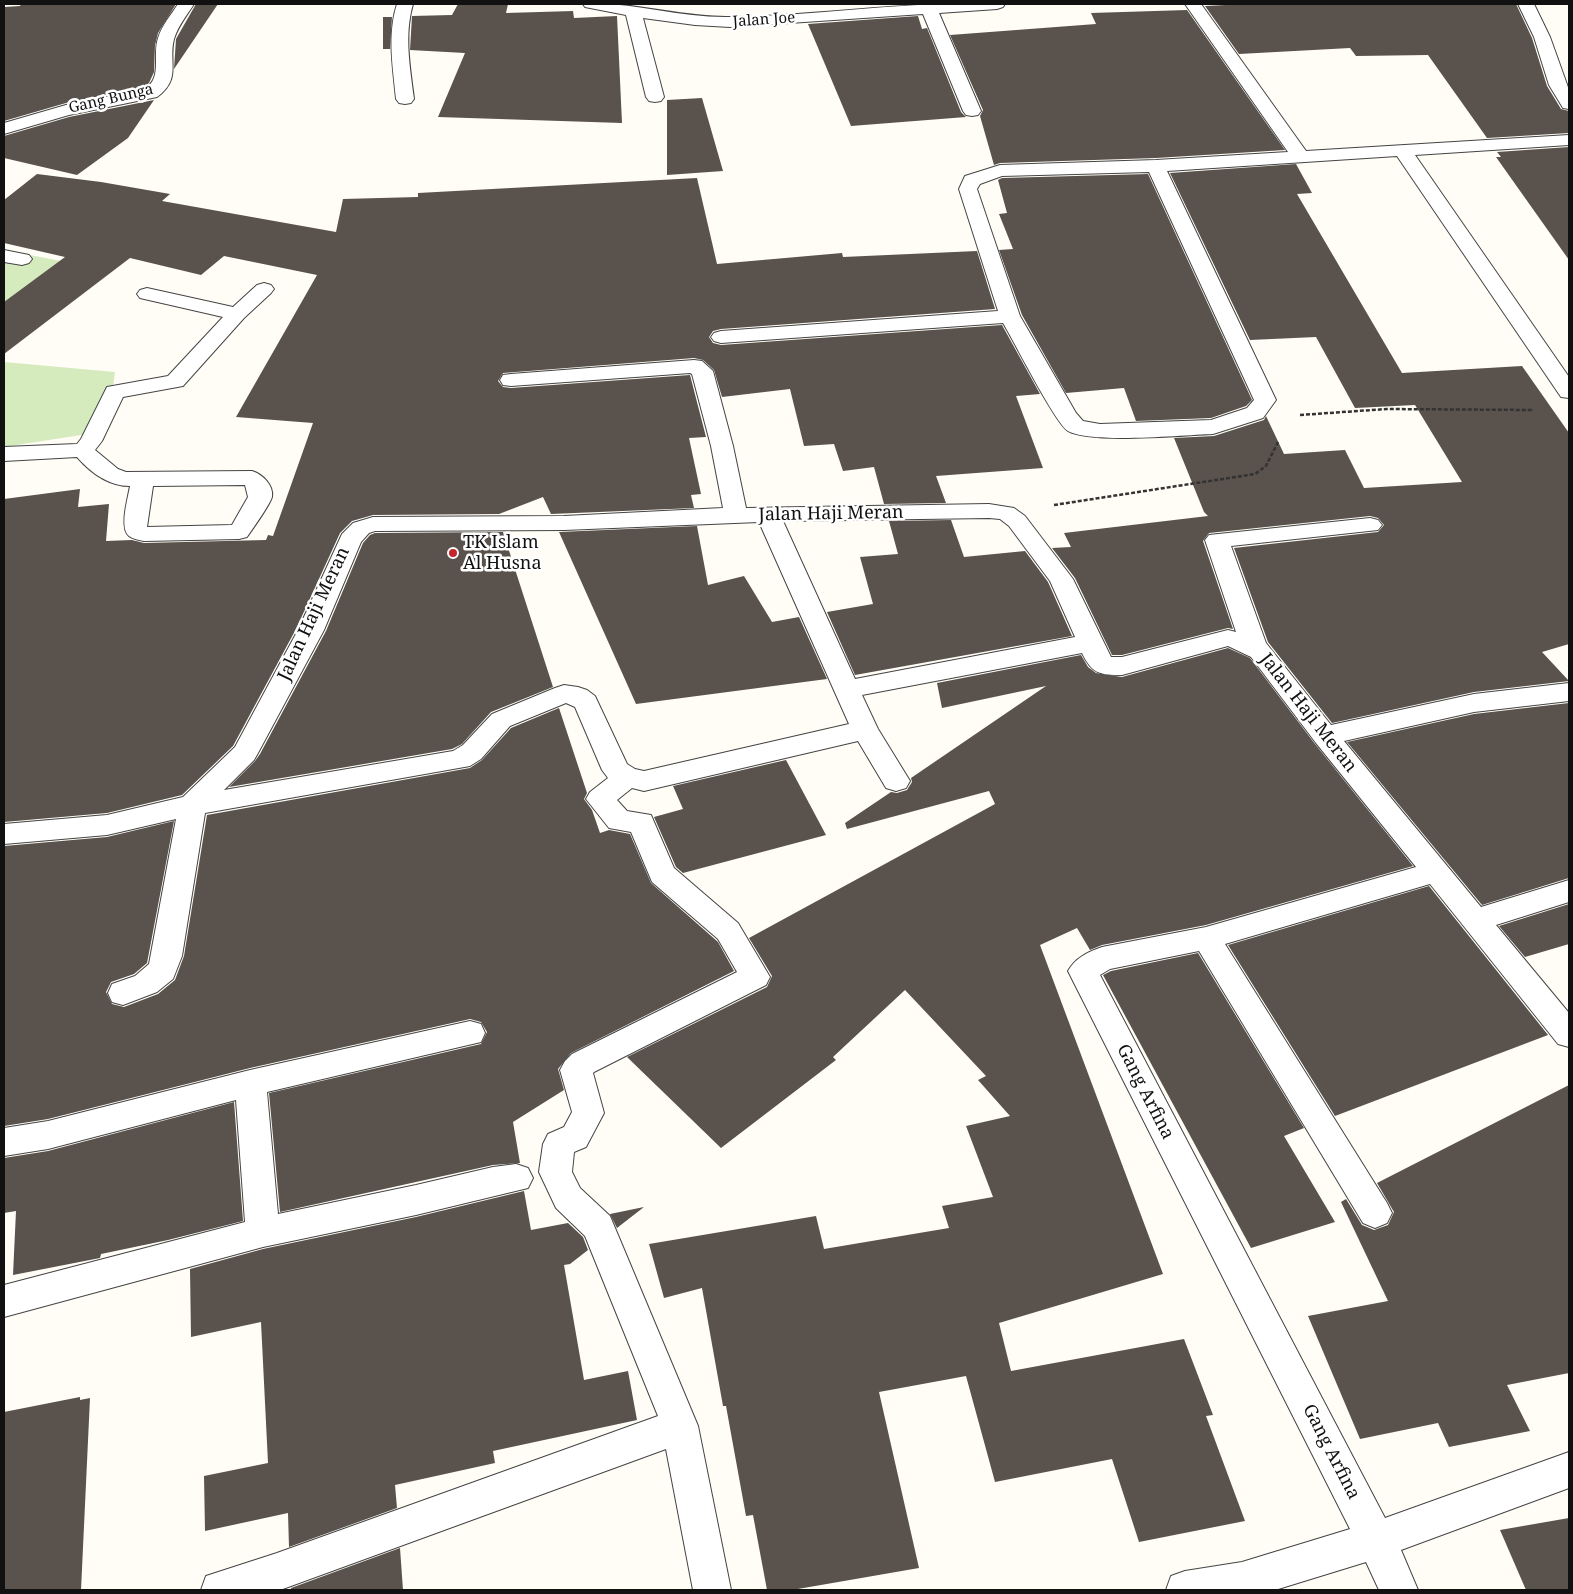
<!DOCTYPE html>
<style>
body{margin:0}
#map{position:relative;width:1573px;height:1594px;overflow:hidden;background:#fffdf5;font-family:"Noto Serif",serif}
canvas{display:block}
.frame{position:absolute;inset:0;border:5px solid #111;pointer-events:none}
</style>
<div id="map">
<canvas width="1573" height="1594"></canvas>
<div class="frame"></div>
</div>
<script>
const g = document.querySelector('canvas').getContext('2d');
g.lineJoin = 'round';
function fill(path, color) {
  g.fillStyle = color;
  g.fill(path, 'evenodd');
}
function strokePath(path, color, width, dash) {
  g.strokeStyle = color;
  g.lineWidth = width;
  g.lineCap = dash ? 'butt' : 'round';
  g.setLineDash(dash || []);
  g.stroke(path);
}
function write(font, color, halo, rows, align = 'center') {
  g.font = font + ' "Noto Serif",serif';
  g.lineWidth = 5;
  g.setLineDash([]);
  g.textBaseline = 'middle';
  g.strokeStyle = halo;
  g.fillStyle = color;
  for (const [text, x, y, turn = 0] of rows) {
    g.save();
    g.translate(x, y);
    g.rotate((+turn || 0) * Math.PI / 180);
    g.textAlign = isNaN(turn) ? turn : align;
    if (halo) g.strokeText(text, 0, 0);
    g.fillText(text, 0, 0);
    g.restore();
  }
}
fill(new Path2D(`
 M4,250L87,266L4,354Z
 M4,362L115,372L107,431L4,447Z`), '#d5ebbd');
fill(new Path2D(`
 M21,4H176L158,33L155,45L154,72L149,83L144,87L66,103L4,121V7L20,6Z
 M196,4H218L174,69L176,39Z
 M458,4H508L506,13L573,11L574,18L617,16L622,123L438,117L465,53L410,50L412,16L452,15Z
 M1246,4H1516L1532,38L1547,86L1561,109L1569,111V133L1487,138L1428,55L1356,56L1350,48L1239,54L1205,6Z
 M1187,10L1285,150L1156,158L1000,163L994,165L980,116L983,110L950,35L1096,24L1091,13Z
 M918,16L922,29L927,28L961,112L966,117L851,126L808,24Z
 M383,17H392L390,49H383Z
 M702,98L723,171L667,175V100Z
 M154,100L128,138L77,175L4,158V136L69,117Z
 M1569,147V260L1496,157H1501L1497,152Z
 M1296,164L1312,193L1297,194L1402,373L1522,366L1569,433V644L1542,652L1569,681L1474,692L1332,723L1268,642L1234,548L1378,532L1384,525L1378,518L1370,516L1209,533L1203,541L1233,629L1228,628L1122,655H1112L1075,578L1052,548L1071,547L1064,533L1208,516L1204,512L1174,438L1214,436L1264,420L1266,416L1284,454L1345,450L1364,488L1462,482L1415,405L1355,408L1316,337L1250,340L1170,173Z
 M37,174L101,182L170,194L162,201L336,232L343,199L418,197V193L697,178L717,264L842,253L843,257L977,251L995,309L721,329L713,331L709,337L713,343L721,345L1002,325L1040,394L1016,396L1043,468L936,476L946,503L884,504L874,467L843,471L834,444L804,446L790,389L722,397L714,370L703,360L694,358L503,373L498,381L503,387L511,388L690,375L706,437L689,438L701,494L691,495L694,508L551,514L543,497L499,514L373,515L352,521L340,533L296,629L233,746L182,795L107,813L4,822V499L80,489L78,507L109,504L106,541L132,540L144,543L266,540L268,535L273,536L313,423L236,417L317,275L224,256L201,275L130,258L4,354V302L65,257L4,243V200Z
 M1148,174L1252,400L1246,406L1211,418L1136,421L1124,388L1066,393L1022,315L999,250L1013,249L999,214L1007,213L998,180L1002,178Z
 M951,520L964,557L1025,551L1048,582L1072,636L855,675L827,612L873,604L860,557L898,554L889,521Z
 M697,526L708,585L744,576L772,622L799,617L827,679L636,704L559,532Z
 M503,532L553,687L491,712L462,744L452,749L229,787L255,761L260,754L326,631L363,543L370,535L375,533Z
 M1228,648L1250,658L1315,744L1413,866L1206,925L1102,945L1090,950L1077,928L1040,945L1163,1274L999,1323L1011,1371L1184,1339L1213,1415L1206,1416L1245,1521L1139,1542L1112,1459L995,1482L966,1376L879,1392L919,1568L792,1590H767L753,1515L746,1516L726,1406H723L702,1288L664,1298L649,1244L816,1216L824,1249L949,1228L942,1206L993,1197L966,1126L1010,1116L978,1080L986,1076L905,990L833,1057L836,1060L721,1148L627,1057L767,987L772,976L749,938L995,804L989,791L847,829L845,823L891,792L897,793L907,790L912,782L911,778L1046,686L942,708L937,683L1081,655L1088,667L1096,673L1122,677Z
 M1569,703V878L1482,905L1347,742L1474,714Z
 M559,708L587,793L584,799L592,810L600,833L609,830L630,834L651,883L718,942L734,971L571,1053L558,1069L564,1090L513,1122L520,1163L493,1165L280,1212L269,1093L481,1044L487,1032L481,1022L470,1019L250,1068L48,1119L4,1126V846L107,837L174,821L147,963L134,974L111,982L106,992L112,1004L124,1007L158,994L175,980L184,956L207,815L470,768L482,760L511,728Z
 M786,760L826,835L683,873L676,867L654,817L683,809L673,786Z
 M1429,886L1548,1035L1335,1116L1228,945Z
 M1569,904V944L1525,957L1499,926Z
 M1198,953L1304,1128L1284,1136L1335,1222L1251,1248L1103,975L1111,971Z
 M1569,1085V1373L1507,1385L1530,1431L1449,1447L1438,1423L1360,1439L1308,1316L1388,1301L1341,1202L1346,1199L1362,1225L1374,1230L1388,1225L1394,1212L1377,1183Z
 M234,1102L243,1221L168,1240L101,1254L100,1258L13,1275L16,1211L4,1213V1158L48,1151Z
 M524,1191L531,1230L568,1223L583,1237L588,1250L570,1264L564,1265L584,1380L628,1371L637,1420L493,1451L495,1463L395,1485L397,1508L289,1547L288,1513L205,1531L204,1476L268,1463L261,1322L191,1337L190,1269L263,1249L416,1217Z
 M644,1207L617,1228L610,1214Z
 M80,1397V1400L90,1398L81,1590H4V1412Z
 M1569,1518V1590H1526L1500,1530Z
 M400,1548L403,1590H291V1588Z`), '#5a524d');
const minor = new Path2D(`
 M178,4H194C187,15 178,26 174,39C168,62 182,79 157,97L69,115L4,134V123L66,105L145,89C163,77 152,56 158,38C162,25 171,15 178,4Z
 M397,4H413C404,35 410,67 414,99L411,103L405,104L399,103L396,99C393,67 387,35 397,4Z
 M583,4C632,1 680,18 729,17C821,16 913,0 1005,4L1003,7L997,9L939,13L981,111L978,115L972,116L966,115L963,111L923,14L730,27L695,25L643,18L664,97L661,101L655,102L649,101L646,97L626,15L585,7Z
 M1185,4H1201L1306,151L1569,135V145L1415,155L1569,377V398L1561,397L1397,156L1167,171L1276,400L1263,418L1213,434C1184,435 1090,444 1068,431C1055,423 1014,341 1003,323L721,343L714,341L711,337L714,333L721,331L998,311L959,189L965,176L1000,165L1156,160L1288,152ZM1149,172L1254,400L1247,408L1211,420L1100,424L1083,421L1076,413L1020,316L977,189L980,184L1002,176Z
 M1518,4H1534L1550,37L1569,90V109L1563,108L1549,85L1534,37Z
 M4,250L29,255L32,259L29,263L22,265L4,262Z
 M264,283L271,285L274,289L271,293L244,318L183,386L123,397L102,441L95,450L118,469L126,472L252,471C262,474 274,485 272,497C270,504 252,530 247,537L239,539L144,541C139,540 133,539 129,536C119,528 128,498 130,486C109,486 91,473 77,457L4,461V447L77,444L81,439L107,387L168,376L223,317L140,298L137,294L140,290L147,288L233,307L257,285ZM245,485L248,497L232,525L147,527L153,486Z
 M694,360L702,361L713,371L733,446L746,508L989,504L1014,508L1025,516L1073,579L1111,657H1122L1228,630L1236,632L1205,540L1209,535L1370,518L1378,520L1382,525L1378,530L1231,546L1266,643L1331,725L1474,694L1569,683V701L1474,712L1344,741L1481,907L1569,880V902L1496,925L1569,1013V1047L1558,1044L1430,884L1225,944L1387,1203L1392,1213L1387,1223L1375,1228L1363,1223L1199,951L1110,969L1100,975L1385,1518L1569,1452V1488L1401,1550L1418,1590H1379L1366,1562L1275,1590H1166L1171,1576L1185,1571L1242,1562L1350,1529L1068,971C1075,958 1088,952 1102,947L1206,927L1416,867L1316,743L1251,657L1228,646L1122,675C1100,675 1092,674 1082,653L862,695L878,729L910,781L906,788L896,791L886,788L858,741L644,791L632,788L617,800L627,811L651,815L674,868L738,923L770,977L766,985L594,1072L593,1073L604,1113L586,1147L574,1152L572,1172L580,1188L610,1216L698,1426L731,1590H693L666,1449L280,1590H201L206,1576L277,1553L658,1416L585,1236L556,1208L539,1172L543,1144L548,1134L564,1127L572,1112L560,1070L565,1061L572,1054L737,972L718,939L652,882L631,832L609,828L586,799L590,792L608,778L602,770L575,707L566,703L510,726L481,759L470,766L205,813L182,956L173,979L157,992L123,1005L112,1002L108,993L112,984L135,976L149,964L176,819L107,835L4,844V824L107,815L183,797L235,747L298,630L342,534L353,523L373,517L564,516L723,508L711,446L692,374L690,373L511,386L503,385L500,380L503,375L511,374ZM989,518L1000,519L1009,526L1050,581L1075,637L855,679L783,521ZM759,522L849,724L644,771L635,769L627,764L595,696L587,690L578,687L564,685L555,688L492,714L463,745L453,751L224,790L254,760L258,753L324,630L361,542L369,533L375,531L564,530Z
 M470,1021L481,1024L485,1033L481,1042L267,1092L278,1214L416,1185L493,1167L516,1164L528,1168L533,1178L528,1188L416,1215L263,1247L4,1317V1285L245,1222L236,1100L48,1149L4,1156V1128L48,1121L250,1070Z`);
strokePath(minor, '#444', 2);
strokePath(new Path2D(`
 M1300,415L1387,409L1534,410
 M1054,505L1255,474L1266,466L1278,442`), '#333', 2.5, [4, 2]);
fill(minor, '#fff');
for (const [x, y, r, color] of [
 [453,553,5,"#c4262e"]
]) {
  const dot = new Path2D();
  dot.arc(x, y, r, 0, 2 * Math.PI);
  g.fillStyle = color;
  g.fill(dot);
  strokePath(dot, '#fff', 2);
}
write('15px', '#111', '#fff', [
 ["Jalan Joe",764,20,-4],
 ["Gang Bunga",111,99,-13]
]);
write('18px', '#111', '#fff', [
 ["Jalan Haji Meran",831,514,-1],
 ["Jalan Haji Meran",314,614,-65],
 ["Jalan Haji Meran",1308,713,52],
 ["Gang Arfina",1145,1092,63],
 ["Gang Arfina",1331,1452,63]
]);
write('18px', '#111', '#fff', [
 ["TK Islam",463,543],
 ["Al Husna",463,564]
], 'left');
</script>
